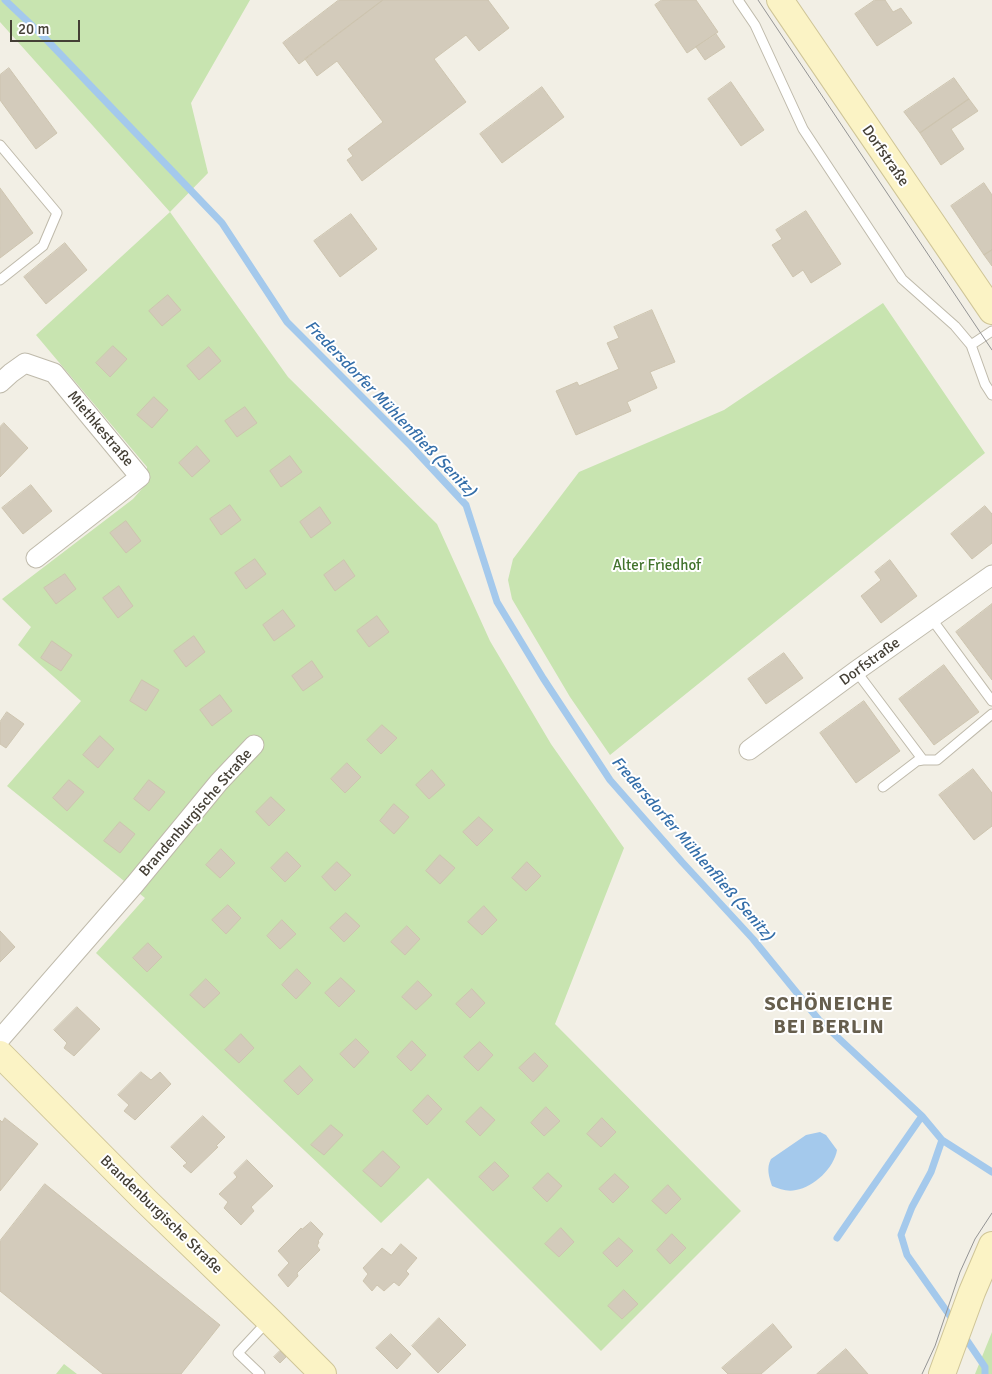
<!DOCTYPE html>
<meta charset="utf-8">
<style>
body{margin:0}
#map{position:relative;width:992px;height:1374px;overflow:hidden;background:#f2efe5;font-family:Signika,sans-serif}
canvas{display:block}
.scale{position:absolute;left:10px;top:20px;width:70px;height:22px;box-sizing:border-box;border:2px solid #443f35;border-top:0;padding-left:6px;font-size:15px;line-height:18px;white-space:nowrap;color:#443f35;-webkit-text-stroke:4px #fff;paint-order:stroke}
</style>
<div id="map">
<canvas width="992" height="1374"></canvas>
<div class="scale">20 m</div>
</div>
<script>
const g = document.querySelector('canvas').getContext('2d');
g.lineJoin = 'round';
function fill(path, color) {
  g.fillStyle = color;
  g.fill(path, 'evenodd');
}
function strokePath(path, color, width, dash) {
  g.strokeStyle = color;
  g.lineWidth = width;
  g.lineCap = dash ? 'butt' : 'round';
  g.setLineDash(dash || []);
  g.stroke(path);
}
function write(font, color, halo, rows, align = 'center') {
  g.font = font + ' Signika,sans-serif';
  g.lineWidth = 4;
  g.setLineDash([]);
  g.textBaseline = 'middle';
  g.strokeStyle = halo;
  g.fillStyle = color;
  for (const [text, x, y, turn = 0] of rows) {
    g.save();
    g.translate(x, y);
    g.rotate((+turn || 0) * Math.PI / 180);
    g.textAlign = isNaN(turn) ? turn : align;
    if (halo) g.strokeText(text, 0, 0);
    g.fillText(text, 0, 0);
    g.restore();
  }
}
fill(new Path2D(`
 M0,0H250L191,103L208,173L170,212L288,377L437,524L490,641L551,744L624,848L555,1024L741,1211L601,1351L428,1178L381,1223L96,953L145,898L7,786L81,701L18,645L31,627L2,599L133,499L147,483V467L36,335L170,212L0,22Z
 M883,303L985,453L610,755L570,697L512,599L508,580L513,559L579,472L724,410Z
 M992,1332V1374H975Z
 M64,1364L77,1374H56Z`), '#c8e4b0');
fill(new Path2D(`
 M820,1132L826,1135L837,1150C834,1168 814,1187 796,1190C787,1192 780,1189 772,1186C769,1177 766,1168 771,1159L806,1135Z`), '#a4c9ec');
strokePath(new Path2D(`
 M5,0L42,35L222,223L287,322L411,446L466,505L497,602L543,678L610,780L682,862L753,939L819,1020L922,1116L942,1140L931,1172L912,1207L901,1235L907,1255L955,1323
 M942,1140L992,1172
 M837,1238L922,1116
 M964,1336L985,1367V1374`), '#a4c9ec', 7);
const building = new Path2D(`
 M339,0H383L299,64L283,43Z
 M383,0H488L509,28L479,51L466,35L434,59L466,102L362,181L347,160L353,156L348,149L383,122L337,61L317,76L305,59Z
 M662,0H696L718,32L687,53L655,5Z
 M875,0H885L893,12L901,8L912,23L877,46L855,14Z
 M716,34L725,47L705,60L696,47Z
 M9,68L57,133L36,149L0,100V75Z
 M954,78L969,99L920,133L904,112Z
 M731,82L764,130L741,146L708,99Z
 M542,87L564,117L502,163L480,134Z
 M969,99L978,111L951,129L964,149L941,165L920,133Z
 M984,183L992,195V250L984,255L951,206Z
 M0,188L33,233L0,258Z
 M806,211L841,264L811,283L803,270L793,277L772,245L782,239L776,230Z
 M351,214L377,249L340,277L314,241Z
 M65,243L87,270L46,304L24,277Z
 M992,250V266L984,255Z
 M168,295L181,310L162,326L149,311Z
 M652,310L675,362L650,372L657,388L627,402L631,411L576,435L556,391L577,382L579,386L619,369L607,343L619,338L614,327Z
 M113,346L127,359L110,377L96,363Z
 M209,347L221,361L199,380L187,366Z
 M154,397L168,410L152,428L137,415Z
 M245,407L257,423L237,437L225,421Z
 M4,423L28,448L0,477V427Z
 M197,446L210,461L192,477L179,463Z
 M290,456L302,472L281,487L270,471Z
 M31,485L52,511L23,534L2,508Z
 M230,505L241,520L221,535L210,519Z
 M985,506L992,514V543L972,559L951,534Z
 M320,507L331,523L311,538L300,522Z
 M126,521L141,541L126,553L110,533Z
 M255,559L266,574L246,589L235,573Z
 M344,560L355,576L335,591L324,575Z
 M890,560L917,596L881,623L861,596L881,580L875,572Z
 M65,574L76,589L56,604L44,588Z
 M119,586L133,606L118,618L103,598Z
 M992,604V680L956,632Z
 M283,610L295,626L274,641L263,625Z
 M377,616L389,632L369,647L357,631Z
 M194,636L205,652L186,667L174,651Z
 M52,641L72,655L61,671L41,658Z
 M784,653L803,678L766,704L748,679Z
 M312,661L323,677L303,691L292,676Z
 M944,665L979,712L934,745L899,699Z
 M142,680L159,690L146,711L130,701Z
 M220,695L232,711L212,726L200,710Z
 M864,701L900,751L856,783L820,733Z
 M7,712L24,724L6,748L0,744V722Z
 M382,725L397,738L381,754L367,740Z
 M100,736L114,749L98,768L83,755Z
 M347,763L361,777L345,793L331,779Z
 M973,769L992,793V826L974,840L939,795Z
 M432,770L445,785L429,799L416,785Z
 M69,780L84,792L67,811L53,798Z
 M149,780L165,792L149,811L134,799Z
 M271,797L285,810L269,826L256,812Z
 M394,804L409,817L394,834L380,821Z
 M479,817L493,830L477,846L463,832Z
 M120,822L135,834L120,853L104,841Z
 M221,849L235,863L220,878L206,865Z
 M287,852L301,866L285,882L271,868Z
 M440,855L455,868L440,884L426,871Z
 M337,862L351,875L335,891L322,877Z
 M527,862L541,876L526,891L512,878Z
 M228,905L241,918L226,934L212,920Z
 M484,906L497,920L482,935L468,922Z
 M346,913L360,926L344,942L330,928Z
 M282,920L296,934L280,949L267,936Z
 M407,926L420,939L405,955L391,942Z
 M0,931L15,947L0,962Z
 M148,943L162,957L147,972L133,958Z
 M297,969L311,983L296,999L282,985Z
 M341,978L355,991L339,1007L325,993Z
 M206,979L220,993L204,1008L190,995Z
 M418,981L432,995L416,1010L402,997Z
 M472,989L485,1003L470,1018L456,1004Z
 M77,1007L100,1029L74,1056L64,1048L67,1043L54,1030Z
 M241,1034L254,1048L239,1063L225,1050Z
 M356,1039L369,1052L354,1068L340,1054Z
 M412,1041L426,1055L411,1071L397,1057Z
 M480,1042L493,1055L478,1071L464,1057Z
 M535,1053L548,1066L533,1082L519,1068Z
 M300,1066L313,1080L298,1095L284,1081Z
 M141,1072L151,1080L160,1072L171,1084L135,1120L124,1111L129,1105L118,1095Z
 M428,1095L442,1109L427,1125L413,1111Z
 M481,1107L495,1120L480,1136L466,1122Z
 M546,1107L560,1121L544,1136L531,1123Z
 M203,1116L225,1137L216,1146L218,1147L191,1173L183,1166L187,1163L171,1147Z
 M5,1118L38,1144L0,1191V1120L2,1122Z
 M602,1118L616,1132L601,1147L587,1134Z
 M331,1125L343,1135L324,1155L311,1145Z
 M383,1151L400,1167L381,1187L363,1171Z
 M247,1160L273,1186L251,1207L254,1211L241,1225L224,1208L228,1202L219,1194L237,1177L234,1173Z
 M495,1162L509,1176L493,1191L479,1177Z
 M548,1173L562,1186L547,1202L533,1188Z
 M615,1174L629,1187L613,1203L599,1189Z
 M45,1184L220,1325L181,1374H103L0,1291V1241Z
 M668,1185L681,1199L666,1214L652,1201Z
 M311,1222L323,1234L318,1241L319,1242L317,1246L320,1250L297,1273L298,1276L288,1287L278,1275L289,1263L278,1251L301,1228L302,1229Z
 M561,1228L574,1242L559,1257L545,1244Z
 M672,1234L686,1248L670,1264L657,1250Z
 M619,1238L633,1251L617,1267L603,1253Z
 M401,1244L417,1258L406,1271L409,1274L399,1286L394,1282L384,1291L377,1285L372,1291L363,1281L368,1274L363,1268L382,1248L391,1255Z
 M624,1290L638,1304L622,1319L608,1306Z
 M439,1318L466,1345L438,1373L412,1346Z
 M773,1324L792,1347L761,1374H728L722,1368Z
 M391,1334L411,1354L397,1369L376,1348Z
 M846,1349L868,1374H817Z
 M280,1351L286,1357L280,1363L274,1357Z`);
fill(building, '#d3cbbb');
strokePath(building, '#cdc4af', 1);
const lane = new Path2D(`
 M738,0L755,25L803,129L902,279L955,326L971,345L985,384L992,395
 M0,145L57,213L43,246L0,280
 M971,345L992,331
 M931,618L992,701
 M856,671L923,760
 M883,787L917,761L923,760H937L992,714
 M260,1374L238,1353L267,1322`);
const street = new Path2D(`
 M0,383L11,373L25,363L54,373L140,477L36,558
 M749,750L856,671L992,575
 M0,1039L135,884L219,782L254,745`);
const secondary = new Path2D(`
 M780,0L992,311
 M0,1054L144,1199L269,1320L323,1374
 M942,1374L972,1292L992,1245`);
strokePath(lane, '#bfbaab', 11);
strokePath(street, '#bfbaab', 21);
strokePath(secondary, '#cfc597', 28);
strokePath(lane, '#fff', 9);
strokePath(street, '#fff', 19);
strokePath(secondary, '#fbf3c5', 26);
strokePath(new Path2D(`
 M758,0L992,350
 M922,1374L935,1346L960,1272L975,1239L992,1213`), '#949494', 1);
write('15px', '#443f35', '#fff', [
 ["Dorfstraße",885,156,55],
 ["Miethkestraße",100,429,50],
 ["Dorfstraße",870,662,-36],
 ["Brandenburgische Straße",196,813,-49],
 ["Brandenburgische Straße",161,1215,44]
]);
write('15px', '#41722c', '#fff', [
 ["Alter Friedhof",657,566]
]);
write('italic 16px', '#346ea9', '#fff', [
 ["Fredersdorfer Mühlenfließ (Senitz)",390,409,46],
 ["Fredersdorfer Mühlenfließ (Senitz)",692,849,49]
]);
g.letterSpacing = '1px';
write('bold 20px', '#665e4d', '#fff', [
 ["SCHÖNEICHE",829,1005],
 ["BEI BERLIN",829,1028]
]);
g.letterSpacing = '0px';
</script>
